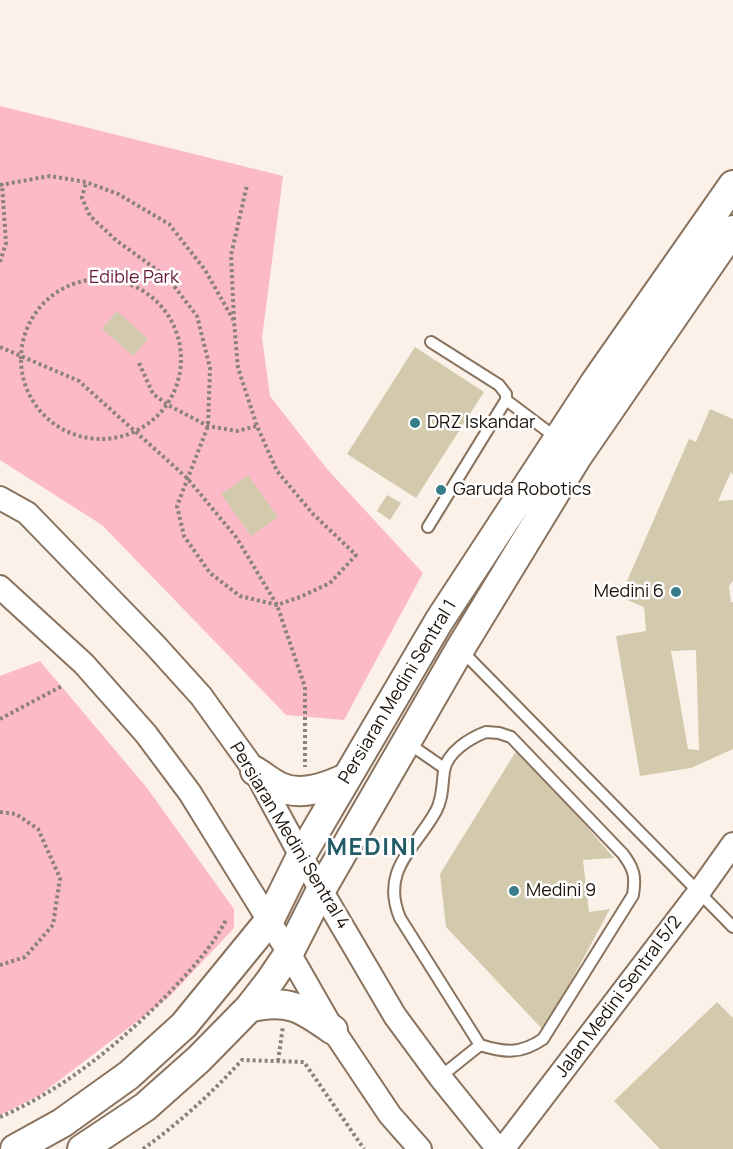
<!DOCTYPE html>
<style>
body{margin:0}
canvas{display:block;background:#fbf1e8}
</style>
<canvas width="733" height="1149"></canvas>
<script>
const g = document.querySelector('canvas').getContext('2d');
g.lineJoin = 'round';
function fill(path, color) {
  g.fillStyle = color;
  g.fill(path, 'evenodd');
}
function strokePath(path, color, width, dash) {
  g.strokeStyle = color;
  g.lineWidth = width;
  g.lineCap = dash ? 'butt' : 'round';
  g.setLineDash(dash || []);
  g.stroke(path);
}
function write(font, color, halo, rows, align = 'center') {
  g.font = font + ' Manrope,sans-serif';
  g.lineWidth = 5;
  g.setLineDash([]);
  g.textBaseline = 'middle';
  g.strokeStyle = halo;
  g.fillStyle = color;
  for (const [text, x, y, turn = 0] of rows) {
    g.save();
    g.translate(x, y);
    g.rotate((+turn || 0) * Math.PI / 180);
    g.textAlign = isNaN(turn) ? turn : align;
    if (halo) g.strokeText(text, 0, 0);
    g.fillText(text, 0, 0);
    g.restore();
  }
}
fill(new Path2D(`
 M0,106L283,176L262,338L270,396L327,469L423,573L344,720L286,715L102,525L0,460Z
 M40,661L147,788L234,909V928L169,997L40,1095L0,1115V676Z`), '#fcbac8');
fill(new Path2D(`
 M117,311L148,339L133,356L102,329Z
 M415,347L484,392L416,498L347,454Z
 M710,409L733,419V475L731,472L718,501L733,500V581L729,586L731,602H733V749L691,768L640,776L616,636L646,631L644,607L620,597L689,439L696,442ZM696,650L699,750L688,749L671,651Z
 M248,475L278,517L251,536L221,494Z
 M387,495L401,503L390,520L377,511Z
 M518,748L614,858L583,860L589,912L610,909L544,1031L446,927L440,874Z
 M717,1002L733,1018V1149H660L614,1101Z`), '#d3caad');
const service = new Path2D(`
 M506,400L558,439
 M428,527L506,400V394L499,385L431,342
 M462,651L733,927
 M486,732L499,733L511,737L623,854C634,869 636,876 633,895L543,1039C521,1054 505,1053 480,1045L400,918C380,870 415,849 436,811C443,798 442,785 444,771C447,752 470,738 486,732Z
 M408,743L444,768
 M440,1077L480,1045`);
const minor = new Path2D(`
 M0,498L27,513L154,644L201,696L255,771L301,856L395,1016L440,1077L498,1149
 M0,587L84,664L146,734L190,793L289,953L333,1030L390,1115L420,1149
 M503,1149L699,892L733,844`);
const tertiary = new Path2D(`
 M255,771C263,776 271,783 280,787C301,797 327,787 346,778
 M249,1008C287,998 302,1008 333,1030
 M15,1149L62,1123L129,1075L184,1025L269,921L301,856L439,621L596,381L733,185
 M82,1149L145,1107L199,1059L249,1008L270,981L289,953L321,890L460,649L577,457L733,230`);
strokePath(service, '#89735f', 14);
strokePath(minor, '#89735f', 26);
strokePath(tertiary, '#89735f', 32);
strokePath(new Path2D(`
 M0,185L50,176L86,182L118,194L169,224L205,270L234,321L238,368L257,426L277,471L312,513L356,555L330,583L300,597L277,605L240,596L210,573L184,536L177,506L208,426L210,368L197,316L167,277L117,241L90,216L82,198L86,182
 M0,262L6,243L2,184
 M21 359a80 80 0 1 1 160 0a80 80 0 1 1-160 0Z
 M234,320L231,255L247,185
 M0,347L79,381L187,478L236,537L277,605L305,687V767
 M139,363L153,394L168,405L208,426L237,431L257,426
 M0,719L62,686
 M0,812L16,814L38,829L60,878L53,925L25,957L0,965
 M278,1061L283,1026
 M0,1117C63,1090 119,1044 166,996C189,972 211,949 226,920
 M143,1149C179,1123 212,1093 242,1060L304,1062L364,1149`), '#8b8279', 4, [3, 3]);
strokePath(service, '#fff', 10);
strokePath(minor, '#fff', 22);
strokePath(tertiary, '#fff', 28);
for (const [x, y, r, color] of [
 [415,423,6,"#377c89"],
 [441,490,6,"#377c89"],
 [676,592,6,"#377c89"],
 [514,891,6,"#377c89"]
]) {
  const dot = new Path2D();
  dot.arc(x, y, r, 0, 2 * Math.PI);
  g.fillStyle = color;
  g.fill(dot);
  strokePath(dot, '#fff', 2);
}
write('18px', '#661b34', '#fff', [
 ["Edible Park",134,278]
]);
write('18px', '#1b130b', '#fff', [
 ["DRZ Iskandar",427,423],
 ["Garuda Robotics",453,490],
 ["Medini 6",664,592,"right"],
 ["Medini 9",526,891]
], 'left');
write('18px', '#1b130b', '#fff', [
 ["Persiaran Medini Sentral 1",398,692,-59],
 ["Persiaran Medini Sentral 4",289,836,59],
 ["Jalan Medini Sentral 5/2",619,997,-53]
]);
g.letterSpacing = '1.5px';
write('bold 24px', '#235b66', '#fff', [
 ["MEDINI",372,848]
]);
g.letterSpacing = '0px';
</script>
